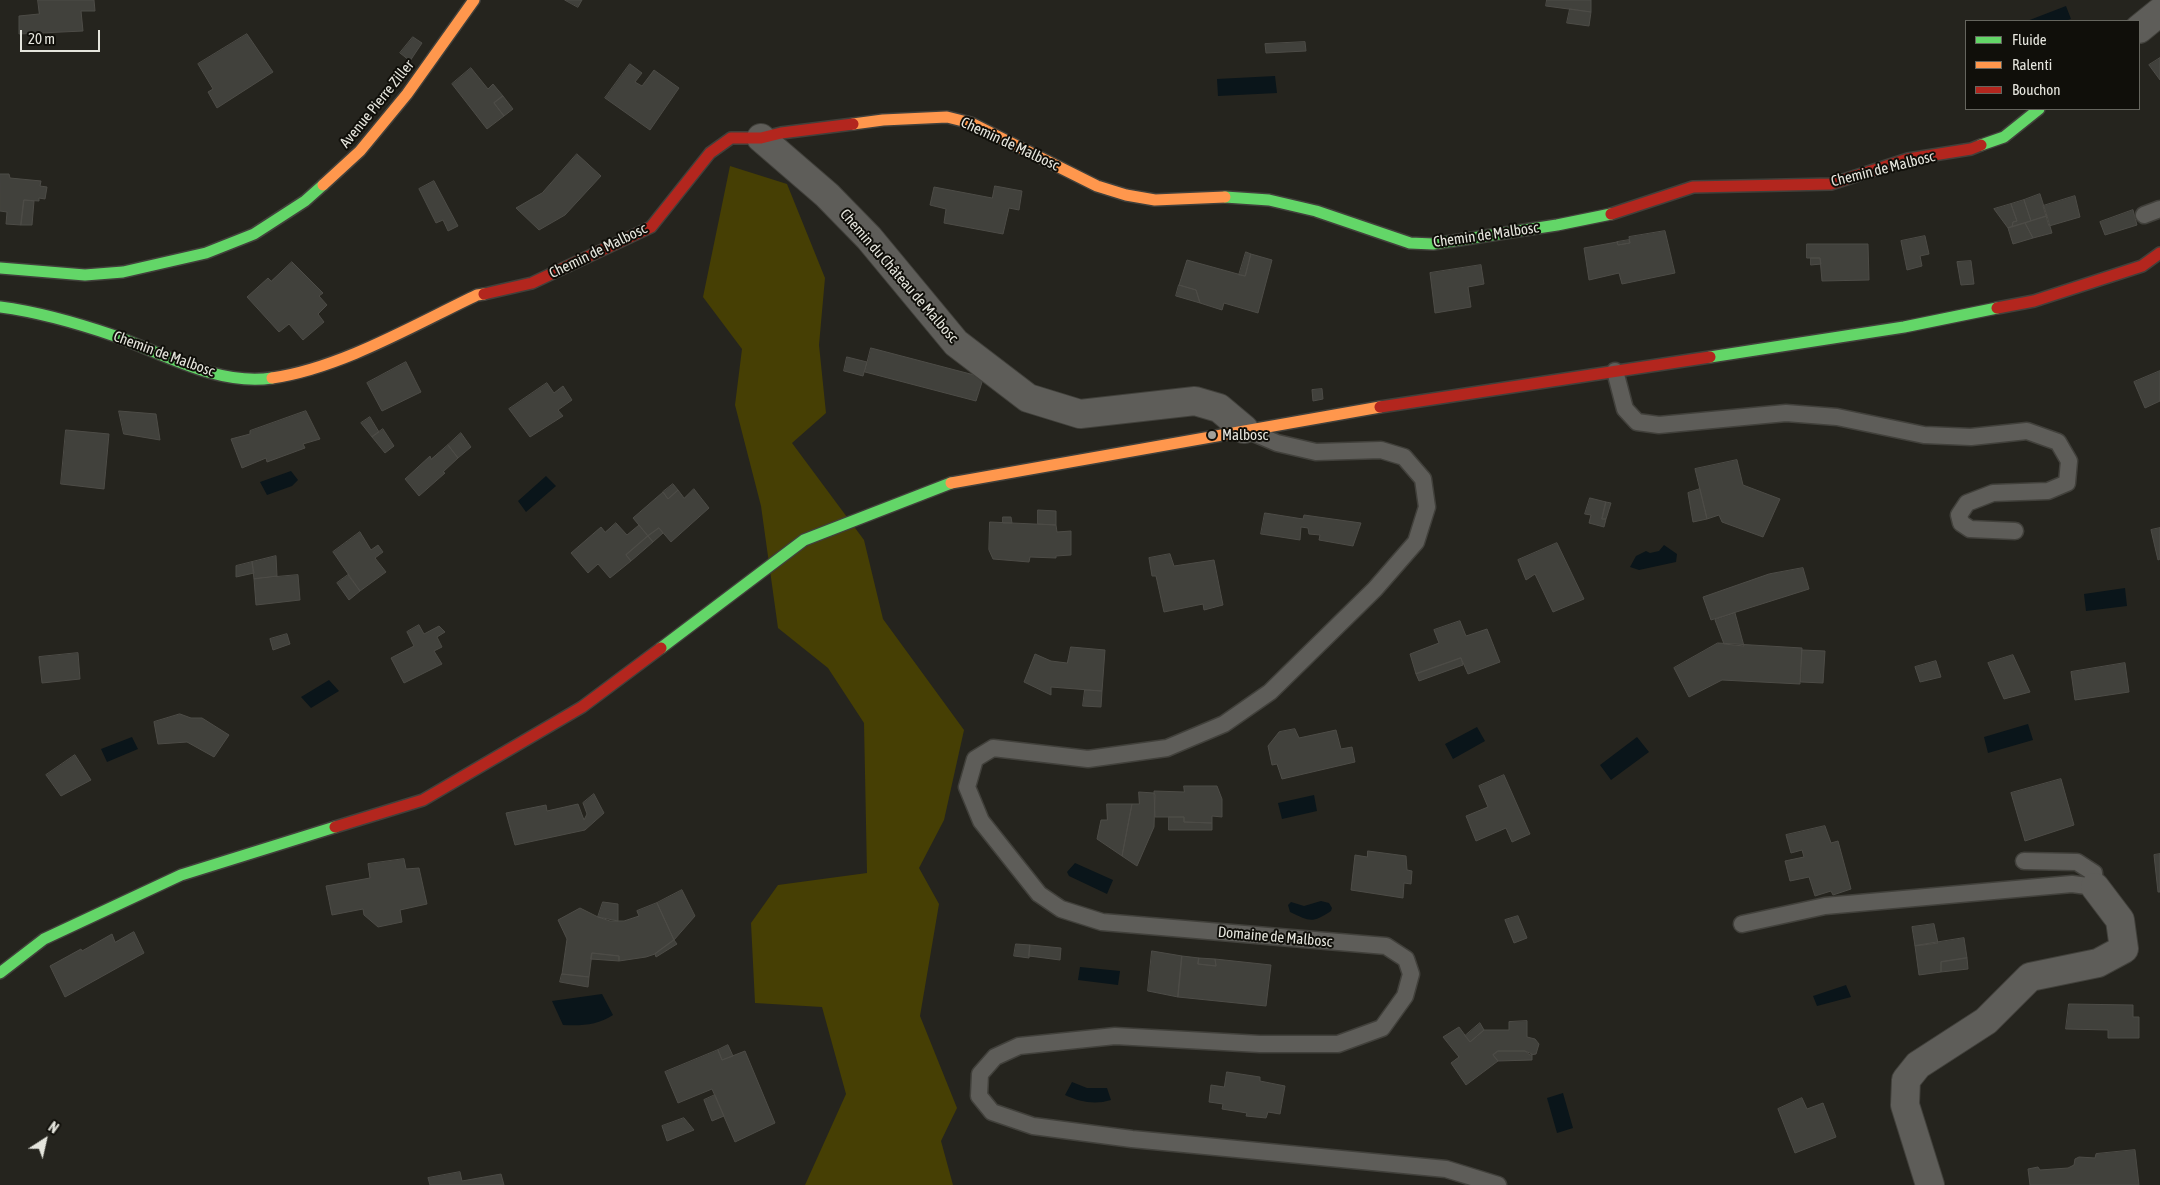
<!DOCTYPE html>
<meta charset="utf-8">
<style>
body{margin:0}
#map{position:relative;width:2160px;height:1185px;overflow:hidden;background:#25241e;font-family:"Asap Condensed",sans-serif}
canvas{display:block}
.legend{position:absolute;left:1965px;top:20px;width:175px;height:90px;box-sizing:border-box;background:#100f0a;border:1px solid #65655e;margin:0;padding:6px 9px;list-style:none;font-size:15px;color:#e5e5dd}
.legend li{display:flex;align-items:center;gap:10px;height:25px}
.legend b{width:25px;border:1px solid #65655e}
.north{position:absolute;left:20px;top:1115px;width:50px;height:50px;-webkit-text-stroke:4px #100f0a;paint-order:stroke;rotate:35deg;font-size:14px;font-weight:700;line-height:20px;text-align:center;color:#e5e5dd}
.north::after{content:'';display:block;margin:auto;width:18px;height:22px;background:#e5e5dd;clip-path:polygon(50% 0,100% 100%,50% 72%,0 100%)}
.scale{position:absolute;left:20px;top:30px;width:80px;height:22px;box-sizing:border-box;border:2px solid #e5e5dd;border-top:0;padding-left:6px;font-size:15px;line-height:18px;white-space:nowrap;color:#e5e5dd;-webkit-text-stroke:4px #100f0a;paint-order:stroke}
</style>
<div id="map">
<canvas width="2160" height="1185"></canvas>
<ul class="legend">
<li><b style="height:6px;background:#63d668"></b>Fluide</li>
<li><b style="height:6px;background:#ff974d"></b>Ralenti</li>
<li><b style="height:6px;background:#b3261e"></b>Bouchon</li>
</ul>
<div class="north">N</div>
<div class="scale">20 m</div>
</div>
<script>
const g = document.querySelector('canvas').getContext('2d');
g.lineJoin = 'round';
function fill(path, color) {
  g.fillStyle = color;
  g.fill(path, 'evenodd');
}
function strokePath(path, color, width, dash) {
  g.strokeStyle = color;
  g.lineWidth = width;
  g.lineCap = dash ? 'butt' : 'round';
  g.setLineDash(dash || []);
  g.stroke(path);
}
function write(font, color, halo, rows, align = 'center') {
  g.font = font + ' "Asap Condensed",sans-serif';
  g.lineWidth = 4;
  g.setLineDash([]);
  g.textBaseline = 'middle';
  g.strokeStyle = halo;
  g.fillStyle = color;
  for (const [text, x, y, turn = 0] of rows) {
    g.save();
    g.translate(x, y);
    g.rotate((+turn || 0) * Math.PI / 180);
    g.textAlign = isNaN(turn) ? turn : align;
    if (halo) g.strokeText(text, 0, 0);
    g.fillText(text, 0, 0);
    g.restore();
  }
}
fill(new Path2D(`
 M730,166L787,184L825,278L819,345L826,413L792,443L864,540L883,619L964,730L944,820L919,868L939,904L920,1016L957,1108L941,1141L953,1185H805L846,1094L822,1007L755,1003L751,923L778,885L867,873L864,723L828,668L778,628L761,506L735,405L742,349L703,297Z`), '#463f04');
fill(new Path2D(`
 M2066,6L2071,19L2065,21H2027Z
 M1275,76L1277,93L1218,96L1217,79Z
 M291,471L298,480L292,486L267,495L260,482Z
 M546,476L556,486L526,512L518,501Z
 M1664,545L1677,554L1676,562L1639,570L1630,567L1636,556L1646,551L1650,553L1659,551Z
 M2125,588L2127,606L2086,611L2084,594Z
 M329,680L339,691L311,708L301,697Z
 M2028,724L2033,740L1988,753L1984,737Z
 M1477,727L1485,741L1453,759L1445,744Z
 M132,737L138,749L107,762L101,749Z
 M1637,737L1649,752L1611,780L1600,765Z
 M1314,795L1317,811L1282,819L1278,803Z
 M1075,863L1113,880L1107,894L1069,876L1067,872Z
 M1321,901L1329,903L1332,908L1331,911C1311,924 1310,921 1290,912L1288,905L1291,902L1304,906Z
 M1080,967L1120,971L1118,985L1078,980Z
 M1846,985L1851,997L1817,1006L1813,996Z
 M602,994L613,1015C598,1025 582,1026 563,1025L552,1001Z
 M1072,1082L1087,1088H1107L1111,1100C1095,1105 1080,1102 1065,1095Z
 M1563,1093L1573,1128L1557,1133L1547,1098Z`), '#0a151a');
const building = new Path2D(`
 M38,0H94L95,11H81L83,31L19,34V16L39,14Z
 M565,0H582L578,7Z
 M1547,0H1591V12L1546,6Z
 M1570,9L1591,12L1589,26L1567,23Z
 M247,34L273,72L217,108L208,92L213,89L198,64Z
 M413,37L422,43L410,61L400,53Z
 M1305,42L1306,51L1266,53L1265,44Z
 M2160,58V80L2149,65Z
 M630,64L642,73L635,82L642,86L654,70L679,88L650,130L605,98Z
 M471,68L488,89L493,84L503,96L494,103L504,116L487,129L452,84Z
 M503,96L513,109L504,116L494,103Z
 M577,154L601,176L565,215L539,230L516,208L542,193Z
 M0,174H9L10,178L41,181L40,186L47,187L45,199L39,198V201L24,200L21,225L6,224L7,212L0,211Z
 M434,181L458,226L448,231L443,220L436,223L419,189Z
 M995,186L1022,191L1019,210L1009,208L1003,234L944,223L946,209L930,205L934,187L992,198Z
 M2040,194L2047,216L2031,221L2024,200Z
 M2075,196L2080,217L2049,226L2043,206Z
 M24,200L34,201L32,225H21Z
 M2024,200L2031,221L2012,227L2013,222L2017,221L2011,204Z
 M2011,204L2017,221L2013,222L2012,227L2008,228L1994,209Z
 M2133,210L2137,225L2105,235L2100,222Z
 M2047,216L2052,233L2033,238L2025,223Z
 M2025,223L2033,238L2013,244L2008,228Z
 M1665,231L1675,273L1622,284L1619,273L1589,280L1584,248L1617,242L1618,245L1630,243L1629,237Z
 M1925,236L1929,254L1920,256L1922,266L1907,270L1901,241Z
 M1629,240L1630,243L1618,245L1617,242Z
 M1807,244H1868L1869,280L1822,281L1820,258H1807Z
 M1246,252L1251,254L1245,276L1239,275Z
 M1251,254L1272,260L1258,313L1224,303L1222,310L1200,303L1196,290L1179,285L1187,260L1245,276Z
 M1811,258H1820L1821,264L1811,265Z
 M1971,261L1974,284L1961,285L1957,262Z
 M292,262L323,293L319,296L327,305L318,314L324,322L303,340L289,324L279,332L247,297L268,278L271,281Z
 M1481,265L1484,284L1468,287L1471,307L1435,313L1430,273Z
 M1179,285L1196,290L1200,303L1176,296Z
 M871,348L978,376L979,378L983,379L976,401L865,372Z
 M847,357L867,362L863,376L844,371Z
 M406,362L421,392L382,411L367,383Z
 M2160,371V401L2145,408L2134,382Z
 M547,383L554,393L563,386L572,400L558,410L563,416L530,437L509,409Z
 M1322,389L1323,399L1313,401L1312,390Z
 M119,411L156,414L160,440L124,434Z
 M306,411L320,439L303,444L305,448L267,462L266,458L242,468L231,439L250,434V431Z
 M370,417L379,432L372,437L361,423Z
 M383,429L394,446L385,453L372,437Z
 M66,430L109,434L104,489L61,484Z
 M461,433L471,447L458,458L448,445Z
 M448,445L458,458L443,472L445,473L419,496L405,479L430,456L431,459Z
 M1737,460L1743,485L1780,499L1763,537L1722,522L1719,515L1707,519L1695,469Z
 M673,484L678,490L668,499L663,492Z
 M694,489L709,508L671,542L659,528L648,536L633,518L663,492L668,499L678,490L684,498Z
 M1700,489L1707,519L1693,522L1688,493Z
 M1590,498L1606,502L1602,519H1606L1604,527L1589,523L1591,515L1585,514Z
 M1606,502L1611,503L1606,519H1602Z
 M1038,510L1056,511V525L1038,524Z
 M1265,513L1303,519L1304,515L1361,523L1353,546L1319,540L1320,535L1309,534L1308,528L1301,527L1300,540L1261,534Z
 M1003,517H1011L1012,523H1003Z
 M990,522L1056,525L1057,532L1071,531V555L1056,556V558L1030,557L1029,562L993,559L989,550Z
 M616,523L627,535L639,525L648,536L626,555L631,561L610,578L598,564L588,573L571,553L601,527L605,532Z
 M659,528L663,533L653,542L648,536Z
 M2160,528V559L2158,560L2151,530Z
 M360,532L371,550L378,545L383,552L375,558L386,572L360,591L333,552Z
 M648,536L653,542L631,561L626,555Z
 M1557,543L1584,599L1553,612L1535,574L1526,580L1518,560Z
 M1170,554L1174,566L1214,560L1223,605L1204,610L1203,604L1164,612L1156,576H1152L1149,558Z
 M276,556L277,576L254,579L252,562Z
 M252,562L254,573L236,577V566Z
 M1803,568L1809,589L1711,620L1703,597L1769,574Z
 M298,575L300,600L256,605L254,579Z
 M348,575L360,591L349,600L337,583Z
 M1735,613L1744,646L1724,644L1715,620Z
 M1460,621L1466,636L1487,629L1500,662L1468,674L1461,658L1416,674L1410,654L1439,643L1434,630Z
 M419,625L424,634L439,626L445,632L437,637L442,647L434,651L442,664L404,683L391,658L414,646L407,632Z
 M287,634L290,644L273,650L270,639Z
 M1718,643L1802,648L1800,684L1722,680L1689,697L1674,668Z
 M1071,647L1105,650L1102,691L1051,687V695L1024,682L1035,654L1051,661L1067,663Z
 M1802,650L1825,651L1823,683L1801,682Z
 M78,653L80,679L42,683L39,657Z
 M2013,655L2030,692L2004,699L1988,663Z
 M1461,658L1463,665L1419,681L1416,674Z
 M1936,661L1941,677L1920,682L1915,667Z
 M2125,663L2129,692L2075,700L2071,672Z
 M1085,690L1102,691L1101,707L1083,706Z
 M180,714L191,718H202L229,735L214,757L187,742L158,744L154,722Z
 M1295,729L1299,738L1336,730L1341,749L1352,747L1355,762L1282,779L1277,764L1272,765L1268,746L1279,732Z
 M75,755L91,780L61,796L46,775Z
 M1504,775L1530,834L1512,842L1506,828L1476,841L1466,816L1488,807L1479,786Z
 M2061,779L2074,825L2025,841L2011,793Z
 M1184,786H1217L1222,799V817L1212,816V823L1184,822V817H1155L1154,791L1184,792Z
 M1139,792L1154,793L1155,795L1154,827L1137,866L1122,856L1132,804H1139Z
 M594,794L604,813L585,830L515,845L506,813L546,805L547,811L578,804L584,820L587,814L583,803Z
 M1107,804H1132L1122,856L1097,839L1101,820H1107Z
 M1169,817H1184V822L1212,823V830H1169Z
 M1825,826L1831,843L1838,841L1851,889L1833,895L1831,891L1815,896L1809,877L1790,881L1785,861L1804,857L1802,850L1791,853L1786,835Z
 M1368,851L1406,856L1407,870L1412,871L1411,884L1404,883L1403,898L1351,890L1355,855L1367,857Z
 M2160,854V892H2158L2154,855Z
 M404,859L406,869L419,868L427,904L400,910L402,922L378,927L364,915L363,909L332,915L326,886L370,878L368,864Z
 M682,890L695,916L674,940L657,903Z
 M603,902L618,904V921L598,917Z
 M657,903L674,940L655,954L646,957L619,961V956L592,953L589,977L562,974L567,939L558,920L580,908L598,917L610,921H624L639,916L637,911Z
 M1518,916L1527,938L1514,943L1505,920Z
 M1934,924L1938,943L1915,946L1912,927Z
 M134,932L144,953L65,997L50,966L81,949L82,951L112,934L115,942Z
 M1964,938L1967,958L1941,962V972L1919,975L1915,946Z
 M674,940L677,944L656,957L655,954Z
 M1016,944L1030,945L1029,958L1014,956Z
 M1030,945L1061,948L1060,960L1029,956Z
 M1152,951L1182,956L1178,997L1148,991Z
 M592,953L619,956V961L591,959Z
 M1182,956L1199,958L1198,964L1216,966L1215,959L1271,965L1266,1006L1178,997Z
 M1199,958L1215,959L1216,966L1198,964Z
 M1967,958L1968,969L1941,972V962Z
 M562,974L589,977L588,987L560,982Z
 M2069,1004L2133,1005V1017H2139V1038H2108V1030L2066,1029Z
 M1527,1021V1037L1535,1039L1539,1044L1536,1054L1530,1055L1525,1051H1498L1493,1055L1498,1061L1466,1085L1451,1063L1459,1057L1443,1037L1459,1027L1470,1042L1484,1030H1509V1022Z
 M1480,1023L1484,1030L1470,1042L1465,1036Z
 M728,1045L733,1056L722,1060L718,1050Z
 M718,1050L722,1060L745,1051L775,1123L735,1142L712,1089L678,1103L665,1072Z
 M1498,1051H1525L1532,1054V1060L1498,1061L1493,1055Z
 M1227,1072L1260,1077V1081L1285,1086L1280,1114L1268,1112L1266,1118L1246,1116L1247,1113L1222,1109L1223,1104L1209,1102L1211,1085L1224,1087Z
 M715,1095L724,1116L712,1121L704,1100Z
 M1802,1098L1807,1109L1823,1103L1836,1137L1795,1153L1778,1109Z
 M684,1118L694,1130L667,1141L662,1126Z
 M2135,1150L2139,1185H2030L2028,1169L2038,1167L2040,1170L2068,1168L2074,1165L2075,1159L2079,1157L2095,1158L2096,1154Z
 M460,1172L462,1181L501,1174L504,1185H430L428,1178Z`);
fill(building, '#41413c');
strokePath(building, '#4d4c47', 1);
const lane = new Path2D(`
 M2144,215L2160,209
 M1615,371L1625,409L1637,422L1659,425L1786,413L1837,417L1924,435L1971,437L2027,431L2058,442L2069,461L2067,483L2048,491L1993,493L1967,503L1959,515L1961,523L1970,529L2015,531
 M1251,432L1277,443L1316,452L1381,450L1404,457L1423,479L1427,507L1416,542L1375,589L1270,692L1224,724L1167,748L1088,759L993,748L975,759L967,787L981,821L1039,894L1061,909L1102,922L1386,946L1406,959L1411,974L1405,996L1382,1028L1338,1044H1260L1115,1036L1019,1046L995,1057L980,1074L979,1096L992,1112L1033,1126L1132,1139L1446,1169L1498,1185
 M1742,924L1825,906L2072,884L2095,887L2094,873L2077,862L2024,861`);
const street = new Path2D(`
 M2139,29L2160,12
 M761,138L827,195L869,238L956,343L1028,398L1080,414L1195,401L1219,408L1244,429
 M1930,1185L1905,1105L1906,1080L1918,1065L1986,1021L2030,977L2098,963L2124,949L2120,920L2095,887`);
const fast = new Path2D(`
 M1981,145L2004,137L2039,109
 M1225,197L1269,200L1316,211L1410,243L1433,244L1557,225L1611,214
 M0,268L85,275L123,272L206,253L254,234L305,201L323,185
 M0,307C39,312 77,323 115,336C164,354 218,386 272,378
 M1710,357L1904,327L1997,308
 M661,648L804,540L951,483
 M0,973L44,939L181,875L335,827`);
const slow = new Path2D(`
 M853,124L883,120L947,117L971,123L1097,186L1126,195L1155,200L1225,197
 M323,185L360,151L407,94L474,0
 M272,378C341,368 414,325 477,295L484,294
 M951,483L1380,407`);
const jam = new Path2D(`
 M1611,214L1693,187L1831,184L1908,159L1971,149L1981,145
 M484,294L532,283L651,227L710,153L731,138H761L781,133L853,124
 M1997,308L2034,301L2142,266L2160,253
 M1380,407L1710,357
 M335,827L423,800L582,707L661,648`);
strokePath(lane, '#41403b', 19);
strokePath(street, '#41403b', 30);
strokePath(fast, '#41403b', 14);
strokePath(slow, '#41403b', 14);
strokePath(jam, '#41403b', 14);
strokePath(lane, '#5e5d59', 16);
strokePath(street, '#5e5d59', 28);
strokePath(fast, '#63d668', 11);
strokePath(slow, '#ff974d', 11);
strokePath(jam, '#b3261e', 11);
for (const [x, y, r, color] of [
 [1212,435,5,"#a2a19a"]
]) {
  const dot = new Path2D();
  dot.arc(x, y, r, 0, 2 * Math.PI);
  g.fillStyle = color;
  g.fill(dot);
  strokePath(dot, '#100f0a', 2);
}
write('15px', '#e5e5dd', '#100f0a', [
 ["Avenue Pierre Ziller",377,104,-51],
 ["Chemin de Malbosc",1010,144,25],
 ["Chemin de Malbosc",1883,169,-14],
 ["Chemin de Malbosc",1486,235,-8],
 ["Chemin de Malbosc",598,251,-26],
 ["Chemin du Château de Malbosc",899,276,49],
 ["Chemin de Malbosc",164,354,20],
 ["Domaine de Malbosc",1275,937,5]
]);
write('15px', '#e5e5dd', '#100f0a', [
 ["Malbosc",1222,435]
], 'left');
</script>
